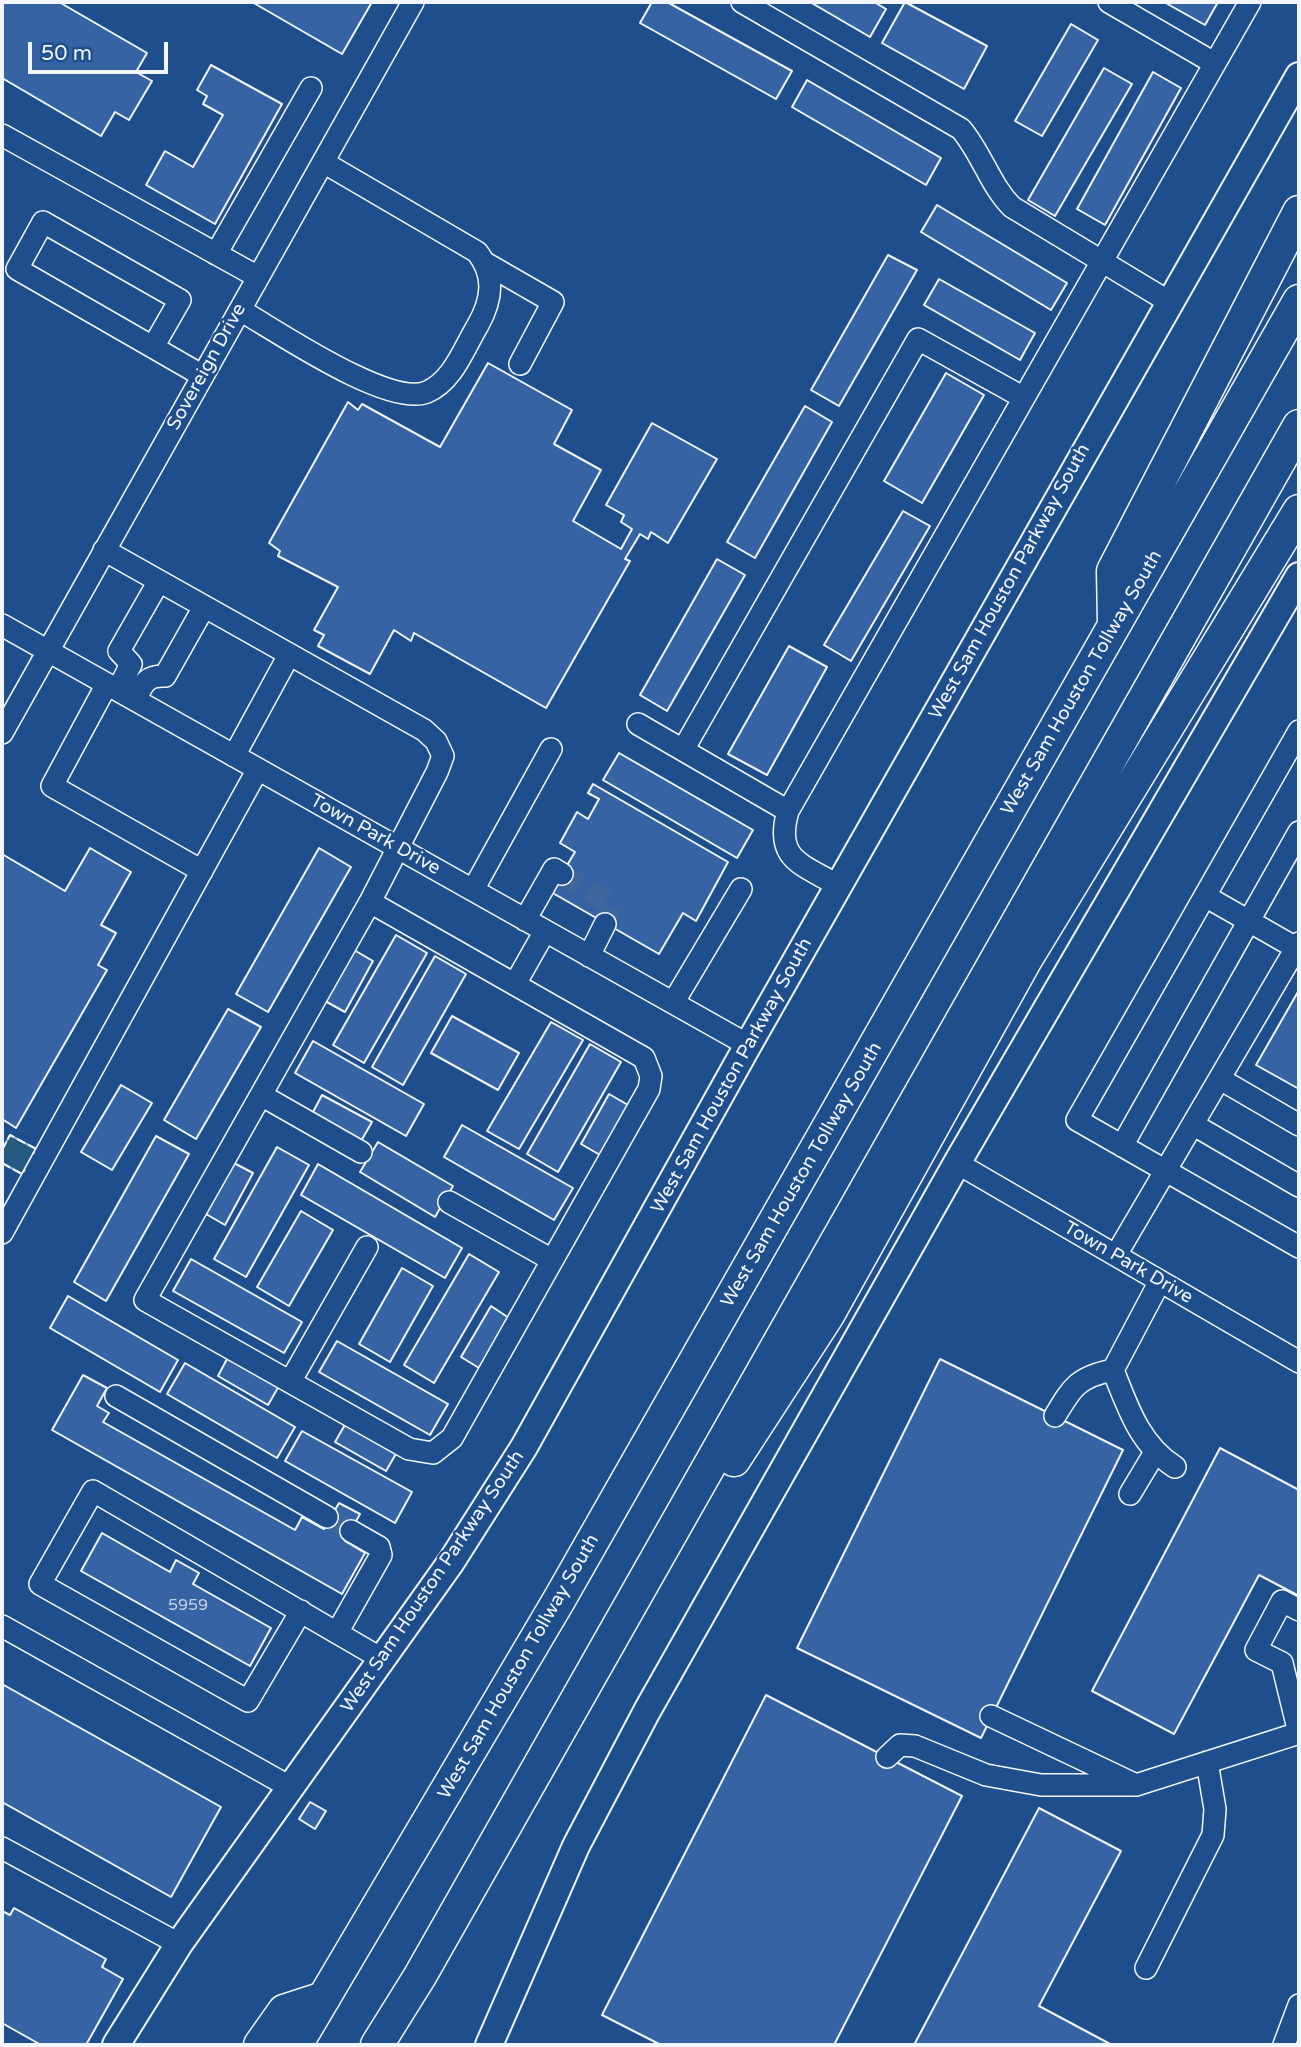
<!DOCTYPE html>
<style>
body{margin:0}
#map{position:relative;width:1301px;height:2047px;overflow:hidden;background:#1f4e8c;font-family:"Varela Round",sans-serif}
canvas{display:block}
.frame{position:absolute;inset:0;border:4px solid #f2f6ff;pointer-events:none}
.scale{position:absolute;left:28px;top:42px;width:140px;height:32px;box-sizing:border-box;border:4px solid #f2f6ff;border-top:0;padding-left:9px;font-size:21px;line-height:24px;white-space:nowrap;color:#f2f6ff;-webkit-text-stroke:5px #1f4e8c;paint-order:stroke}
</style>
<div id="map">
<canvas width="1301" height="2047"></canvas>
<div class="frame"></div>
<div class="scale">50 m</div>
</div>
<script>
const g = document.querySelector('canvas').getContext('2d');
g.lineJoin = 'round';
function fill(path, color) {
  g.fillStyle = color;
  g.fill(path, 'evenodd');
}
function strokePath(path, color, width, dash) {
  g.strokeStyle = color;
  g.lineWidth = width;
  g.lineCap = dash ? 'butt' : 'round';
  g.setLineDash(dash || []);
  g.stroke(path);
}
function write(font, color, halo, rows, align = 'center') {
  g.font = font + ' "Varela Round",sans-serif';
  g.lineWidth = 5;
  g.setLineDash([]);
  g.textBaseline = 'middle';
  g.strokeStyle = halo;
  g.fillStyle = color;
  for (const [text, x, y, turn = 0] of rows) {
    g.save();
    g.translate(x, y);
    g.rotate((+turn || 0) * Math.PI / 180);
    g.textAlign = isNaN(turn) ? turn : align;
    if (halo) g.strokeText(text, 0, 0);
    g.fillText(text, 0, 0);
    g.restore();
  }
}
const green = new Path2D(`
 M10,1135L36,1149L22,1174L2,1163V1150Z`);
fill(green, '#245a82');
strokePath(green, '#a8bbd7', 2);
const building = new Path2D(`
 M2,2H59L147,53L136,72L152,81L129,120L115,112L101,136L2,78Z
 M252,2H372L342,54Z
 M652,2H667L792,71L776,99L640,23Z
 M810,2H874L886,9L870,37Z
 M905,2L987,46L964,89L882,43Z
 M1164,2H1218L1205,25Z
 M1071,24L1098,40L1042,136L1015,121Z
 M211,65L282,104L215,224L146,185L165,151L193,167L223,115L203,104L207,96L197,90Z
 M1104,68L1132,84L1055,216L1028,200Z
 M1153,72L1181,88L1105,225L1077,209Z
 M807,80L941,158L926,185L792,107Z
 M937,205L1067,283L1051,310L921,232Z
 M888,255L917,270L839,406L811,390Z
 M939,279L1035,333L1020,360L924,305Z
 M488,363L572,410L554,444L601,470L573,521L621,549L632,529L621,522L624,515L606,505L652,423L717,459L668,543L651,532L648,539L640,534L625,559L630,561L546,708L414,633L411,641L394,630L370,674L318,646L324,635L314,630L338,587L278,556L280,551L269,543L348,402L358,410L362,404L440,447Z
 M946,373L984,395L922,503L884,481Z
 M805,406L832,422L755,558L727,542Z
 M903,511L930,526L851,661L824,645Z
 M717,559L745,575L667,711L640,695Z
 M789,646L827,667L767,775L728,754Z
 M619,753L753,830L737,858L603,780Z
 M593,784L728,862L696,921L683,913L659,954L551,892L575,852L560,843L577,812L588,819L599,799L588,793Z
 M90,848L131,872L101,925L116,933L98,965L107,970L16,1128L2,1119V854L65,891Z
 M319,848L351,867L268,1012L236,994Z
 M396,935L427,953L364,1063L333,1045Z
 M354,950L373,961L345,1012L325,1001Z
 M435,956L466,974L403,1085L372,1067Z
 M1299,990V1089L1256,1065Z
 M228,1009L261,1027L196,1139L164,1120Z
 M452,1016L519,1053L498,1090L431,1053Z
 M551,1022L583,1040L519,1149L487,1131Z
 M313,1041L424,1104L406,1136L295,1073Z
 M590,1044L621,1062L558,1172L527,1154Z
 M121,1085L152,1103L112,1170L81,1152Z
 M609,1094L628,1105L600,1155L581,1144Z
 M322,1095L372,1122L361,1141L312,1114Z
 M462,1125L573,1188L554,1220L444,1157Z
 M156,1136L189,1154L106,1301L74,1282Z
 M378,1142L453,1186L435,1217L360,1172Z
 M277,1147L309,1165L246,1277L214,1259Z
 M234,1163L253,1173L225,1225L206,1214Z
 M318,1164L462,1248L445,1278L301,1195Z
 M301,1211L333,1230L289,1306L257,1287Z
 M469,1254L499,1272L434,1383L404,1365Z
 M191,1259L302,1322L284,1353L173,1291Z
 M402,1268L433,1286L390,1362L359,1344Z
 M68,1296L178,1360L160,1392L50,1328Z
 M491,1306L509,1318L479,1368L461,1357Z
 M337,1341L448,1404L430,1435L319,1372Z
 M228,1357L279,1386L268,1405L218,1376Z
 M940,1359L1123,1450L981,1738L797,1648Z
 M185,1363L295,1427L277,1458L167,1394Z
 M83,1375L107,1388L97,1406L109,1413L103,1422L295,1530L302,1517L324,1529L339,1503L360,1514L345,1541L365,1553L342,1594L52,1430Z
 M346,1423L397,1452L386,1471L335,1442Z
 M302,1431L412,1492L395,1523L285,1461Z
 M1220,1448L1299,1490V1596L1259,1575L1174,1734L1092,1691Z
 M102,1533L170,1572L176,1560L199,1573L193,1584L271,1628L250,1666L81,1571Z
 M2,1684L221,1807L171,1897L2,1802Z
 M766,1695L962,1796L834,2045H661L602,2015Z
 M310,1802L326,1811L315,1829L299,1819Z
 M1039,1808L1121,1851L1039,2006L1112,2045H914Z
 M14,1908L106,1959L102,1967L123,1979L86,2045H41L2,2023V1911L10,1915Z`);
fill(building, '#3563a3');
strokePath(building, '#f2f6ff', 2);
strokePath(new Path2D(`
 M562,874L612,905L605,924
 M327,1517L351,1531`), '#3f679d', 21, [21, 10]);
const minor = new Path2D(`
 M742,2L961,129C982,154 990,185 1012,207L1171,303
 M1109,2L1214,63
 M2,135L258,277
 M216,254L311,88
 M487,264L553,302L520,364
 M240,310C277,331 389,408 427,392C453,381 464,348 478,325C492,300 496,276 477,252L323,162
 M153,347L180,300L43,222L17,269L203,376
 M104,550L424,730L436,741L443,756L437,772L370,902
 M2,625L748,1045
 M107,684L52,786L202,871
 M118,690L131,664L119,651L159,581
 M135,700C143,684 146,675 165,676L204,607
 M638,724L788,811
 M1299,731L1077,1120L1299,1247
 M2,733L413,2
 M683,750L918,339L1024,398
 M234,756L289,655
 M839,886C802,864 774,860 788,811L1250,2
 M473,890L551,749
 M1205,896L1296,948
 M370,902L644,1058L651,1076L649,1089L452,1438L433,1453L409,1449L145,1300Z
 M525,920L554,869L562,874
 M589,956L605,924
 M515,984L545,931
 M673,1003L741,889
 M1220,1079L1299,1125
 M261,1095L361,1152
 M1194,1125L1299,1186
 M1122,1146L1299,832
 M957,1163L1299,1362
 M449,1202L552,1260
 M2,1233L258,769
 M1116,1255L1299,943
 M1160,1281L1113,1370C1128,1408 1140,1445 1175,1467
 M290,1382L367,1247
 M116,1396L327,1517
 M1055,1416C1072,1387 1078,1377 1113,1370
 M1130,1494L1154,1454
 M1299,1610L1282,1601L1256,1650L1282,1663L1299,1733
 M301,1611L248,1701L40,1584L93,1491L382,1659
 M2,1626L290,1787
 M338,1631L381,1555L379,1547L351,1531
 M991,1716L1132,1783
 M887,1757L900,1745L915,1746L986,1775L1041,1785H1136L1299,1733
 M2,1848L179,1944
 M1146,1968L1213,1835L1215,1809L1207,1762
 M1284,2045L1299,2005`);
const major = new Path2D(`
 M116,2045L179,1944L451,1562L524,1447L748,1045L1299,76
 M489,2045L576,1846L647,1711L957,1163L1299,576`);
const highway = new Path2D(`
 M1114,624L1113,571L1299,212
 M734,1460L828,1315L1025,961L1299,511
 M260,2045L284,2011L324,1998
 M296,2045L559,1600L1299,301
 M377,2045L420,1976L1299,426`);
strokePath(minor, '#f2f6ff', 24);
strokePath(major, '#f2f6ff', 30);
strokePath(highway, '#f2f6ff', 35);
strokePath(minor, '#1f4e8c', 21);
strokePath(major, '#1f4e8c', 26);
strokePath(highway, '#1f4e8c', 32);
strokePath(new Path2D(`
 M2,1150L10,1135L36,1149L33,1154
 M2,1163L22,1174L25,1169`), '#f2f6ff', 2, [9, 3.5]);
write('16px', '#c3d1e8', null, [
 ["5959",188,1606]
]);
write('19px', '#f2f6ff', '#1f4e8c', [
 ["Sovereign Drive",207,367,-61],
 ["West Sam Houston Parkway South",1010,582,-61],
 ["West Sam Houston Tollway South",1082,683,-60],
 ["Town Park Drive",375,835,29],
 ["West Sam Houston Parkway South",732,1076,-61],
 ["West Sam Houston Tollway South",802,1175,-60],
 ["Town Park Drive",1128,1263,30],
 ["West Sam Houston Parkway South",433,1582,-56],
 ["West Sam Houston Tollway South",519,1667,-60]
]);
</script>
